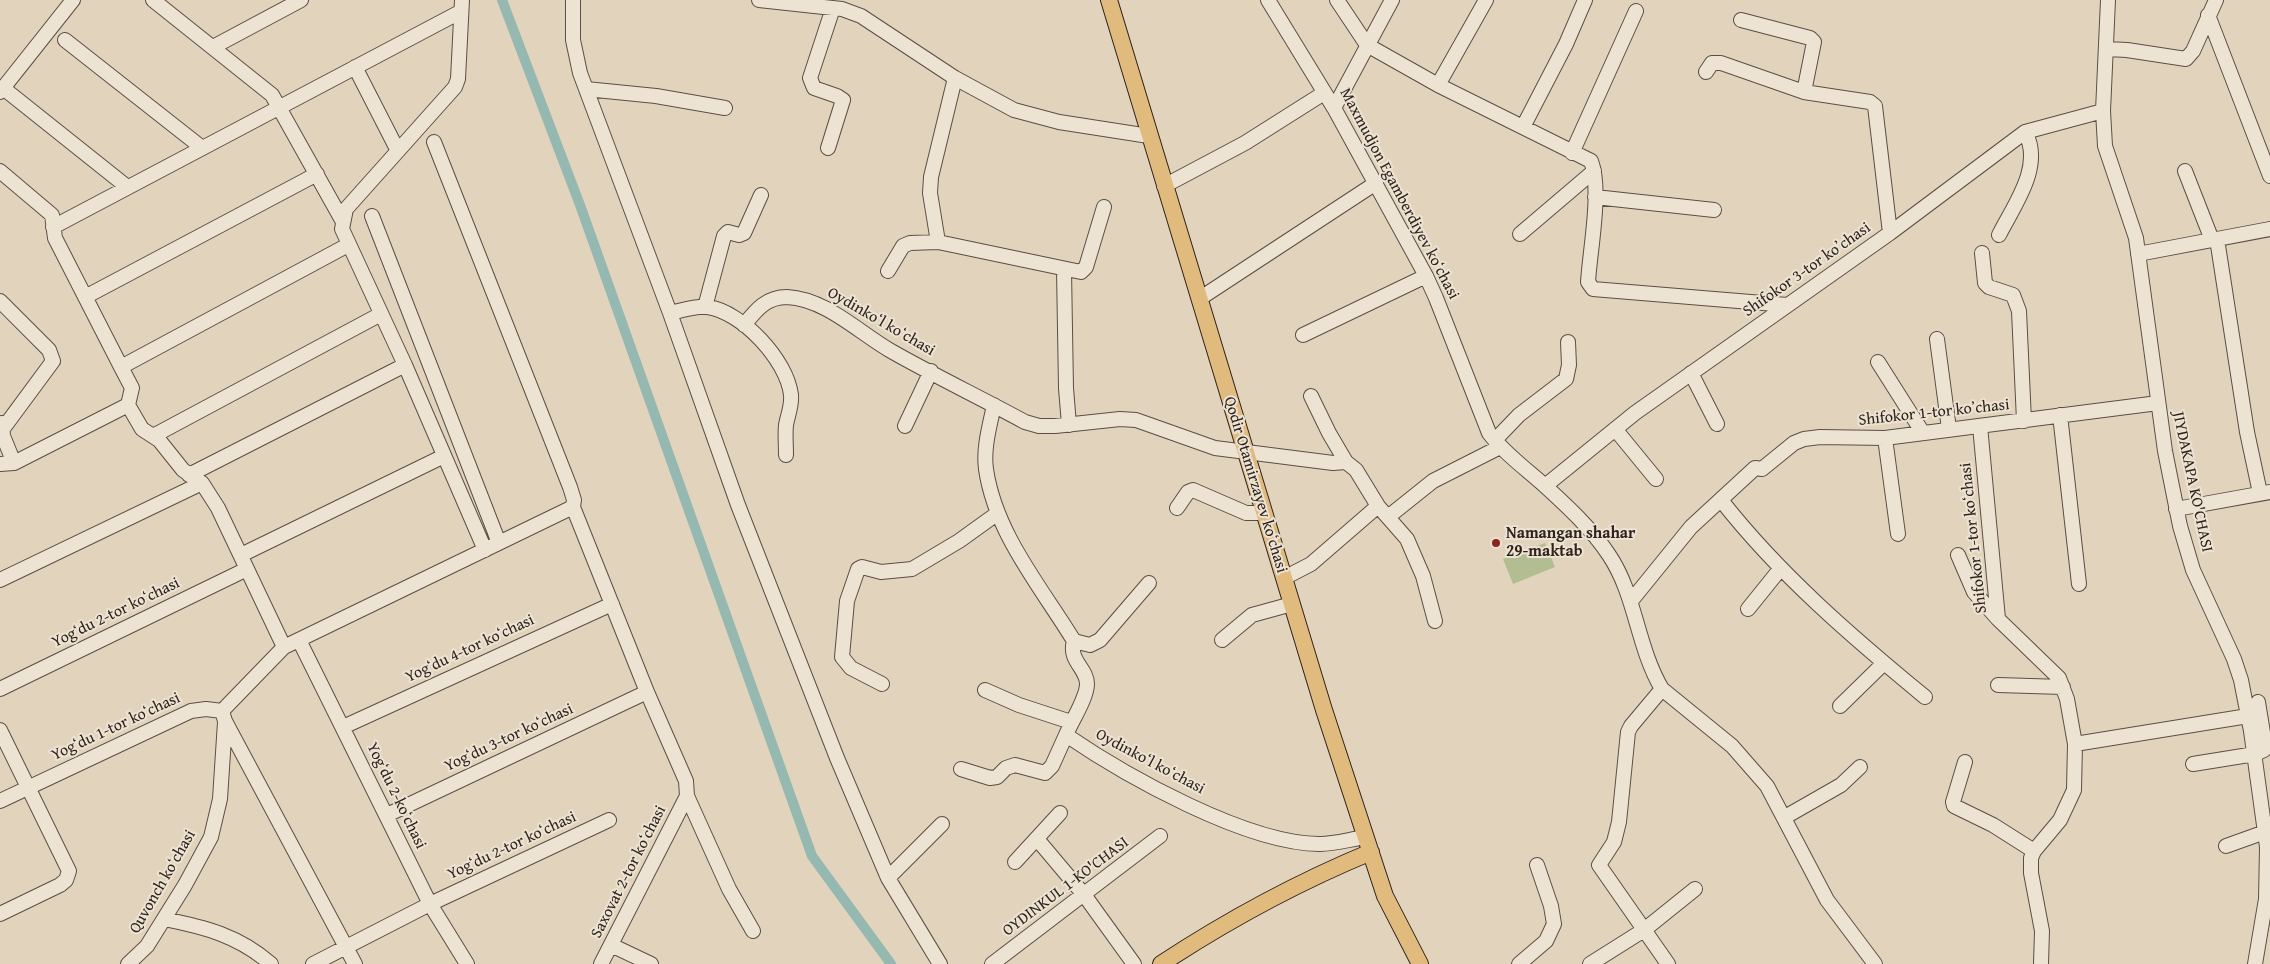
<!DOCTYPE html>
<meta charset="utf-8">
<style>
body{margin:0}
canvas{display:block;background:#e2d4bc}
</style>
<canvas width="2270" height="964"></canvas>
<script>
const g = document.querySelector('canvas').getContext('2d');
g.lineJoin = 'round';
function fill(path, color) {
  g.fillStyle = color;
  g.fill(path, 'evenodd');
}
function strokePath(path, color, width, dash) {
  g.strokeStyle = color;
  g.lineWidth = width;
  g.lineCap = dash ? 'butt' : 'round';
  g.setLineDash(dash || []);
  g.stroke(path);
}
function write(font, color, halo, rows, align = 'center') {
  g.font = font + ' "Gentium Book Plus",serif';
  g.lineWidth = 4;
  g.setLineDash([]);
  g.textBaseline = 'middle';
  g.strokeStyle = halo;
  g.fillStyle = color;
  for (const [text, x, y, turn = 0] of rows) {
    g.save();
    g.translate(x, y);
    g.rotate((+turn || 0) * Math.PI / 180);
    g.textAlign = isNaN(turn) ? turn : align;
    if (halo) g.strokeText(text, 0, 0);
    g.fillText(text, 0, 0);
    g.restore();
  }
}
fill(new Path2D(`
 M1545,543L1555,567L1513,584L1503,559Z`), '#b2bd91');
strokePath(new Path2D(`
 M502,0L580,205L812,856L891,964`), '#95b8b1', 10);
const minor = new Path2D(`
 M153,0L272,95L342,220
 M462,0L458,79L455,87L346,209L342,229L405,365L485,550
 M573,0V40L580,73L670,313L738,505L837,758L888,878L940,964
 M759,0L842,9L861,16L955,78L1014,110L1059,122L1149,136
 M1268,0L1334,108L1426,276L1436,298L1489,433C1504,453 1525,468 1544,485C1567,506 1592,529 1609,555C1636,595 1637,647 1662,689L1732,746L1767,786L1827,900L1875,964
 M1337,0L1367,45L1438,85L1591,161C1602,190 1590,249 1588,282L1593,289L1787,305
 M2108,0L2103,111L2105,146L2136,238L2165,451L2180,526L2193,570L2234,659L2241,680L2251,731L2267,847L2266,899L2255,964
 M2208,15L2270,176
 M1741,20L1810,38L1814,42L1804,92
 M65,40L201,147
 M213,47L301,0
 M2107,49L2127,50L2186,59L2193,51L2216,0
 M355,67L398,151
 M1706,72L1712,63H1721L1804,92L1870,102L1875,106L1890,233
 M1438,85L1486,0
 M3,88L126,186
 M586,89L656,96L725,108
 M0,92L73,0
 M1334,108L1392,0
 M1523,127L1566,44L1585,0
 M434,142L570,487L574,500L573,507L647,692L686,781L687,796L729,889L753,931
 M828,148L843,100L837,96L814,88L810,78L833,8
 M1572,153L1636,11
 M0,171L52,215L55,238L121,367
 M2185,171L2212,240
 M1164,186L1245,143L1324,93
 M1595,197L1714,210
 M372,216L499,543
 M53,227L460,12
 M1520,234L1594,171
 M1999,235C2014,205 2044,166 2025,132
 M2217,239L2247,432L2260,493
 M938,242L930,193L931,177L955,78
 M1982,253L1985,283L1989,287L2013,295L2019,311L2024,421
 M2138,254L2270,229
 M1064,270L1066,388L1069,425
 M888,271L903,246L910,243L938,242L1081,272L1086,267L1104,207
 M85,297L317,174
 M1199,299L1376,183
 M0,301L49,350L53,361L2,430
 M705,307L724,236L728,232L739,235L744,233L761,195
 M670,313C681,311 696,305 708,307C742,312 787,360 791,395C792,406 788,414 786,425C785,434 786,446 786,455
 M744,325C756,310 766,297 787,297C826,299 858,332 891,351C935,376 981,398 1025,422L1039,426H1055L1120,419L1136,420L1215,448L1333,463L1346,462
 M1303,335L1426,276
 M1937,339L1949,429
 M1878,362L1923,433
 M1691,373L1717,424
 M1311,396L1329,433L1346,462L1356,470L1378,506L1407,539L1423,576L1435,621
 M128,405L132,388L121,367L348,245
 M128,405L142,429L159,440L183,470L202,483L218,508L284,647
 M994,405C990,425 983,448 986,469C995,533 1041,587 1074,641C1068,661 1087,668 1087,684C1087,698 1071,722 1066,735C1126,776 1247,844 1320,844C1335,844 1351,839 1366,837
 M2060,415L2079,584
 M2,423L3,436L14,463
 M905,426L931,371
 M1980,426L1998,619L2059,678L2067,699L2075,744L2074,790L2060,820L2034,851L2031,858V873L2042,931L2041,964
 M1615,429L1656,479
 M153,436L381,314
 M1885,438L1898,534
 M1495,440L1519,415L1566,379L1569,365L1568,342
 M0,464L14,463L128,405
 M189,475L405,365
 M1545,486L1635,413L1890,233L2025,132L2103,111
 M1721,500C1779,574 1852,637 1925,697
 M1177,508L1188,492L1193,490L1246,513H1264
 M2176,509L2270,492
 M1388,517L1433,481L1500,447
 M241,555L444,456
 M1958,555L1974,592L1998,619
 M1284,578L1311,564L1378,506
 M0,580L202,483
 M1631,601L1691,527L1755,468L1762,469L1794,443L1804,439L1820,437L1885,438L2158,403
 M1748,609L1781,568
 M299,640L430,904L467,964
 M1222,640L1252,615L1292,604
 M1074,641L1090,645L1100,640L1149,583
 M882,684L851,668L842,657L847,601L858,569L862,567L881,572L912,569L959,541L998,513
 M1998,685L2063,687
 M0,689L247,569
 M1662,689L1631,726L1628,732L1619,822L1614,842L1599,865L1668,964
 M985,690L1019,705L1071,722
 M1840,706L1884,663
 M222,711L225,721L355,964
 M343,727L612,604
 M0,730L69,871L66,880L60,885L0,914
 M2075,744L2248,716
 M1965,762L1953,802L1954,806L1993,825L2034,851
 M2193,764L2255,754L2264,750L2265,745L2258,702
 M961,769L990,778L997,777L1006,768L1015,765L1045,773L1052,766L1066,735
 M0,801L191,711L206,709L222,711L284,647L573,507
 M387,815L647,692
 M1785,817L1841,785L1860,767
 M1037,839L1085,896L1134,964
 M2226,846L2265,832
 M1015,862L1060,813
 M888,878L942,824
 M164,919C205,927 239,936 271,964
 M611,945L651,964
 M128,964L147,946L185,885L211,837L220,799L225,722
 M313,964L430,904L609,820
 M601,964L687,796
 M992,964L1160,836
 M1519,964L1546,941L1554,924L1551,906L1537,865
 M1590,964L1644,930L1695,889`);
const major = new Path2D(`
 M1109,0L1324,710L1385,896L1420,964
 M1161,964C1228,920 1296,883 1371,852`);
strokePath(minor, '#5c4e44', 16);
strokePath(major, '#2f221c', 18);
strokePath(minor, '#ece3d3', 14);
strokePath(major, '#e1ba7e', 16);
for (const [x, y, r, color] of [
 [1496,543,5,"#8f2418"]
]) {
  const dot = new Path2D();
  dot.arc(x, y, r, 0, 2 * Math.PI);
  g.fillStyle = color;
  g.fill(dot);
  strokePath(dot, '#ece3d3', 2);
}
write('16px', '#2f221c', '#ece3d3', [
 ["Maxmudjon Egamberdiyev koʻchasi",1399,194,62],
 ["Shifokor 3-tor koʼchasi",1807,270,-35],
 ["Oydinkoʻl koʻchasi",881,322,30],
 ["Shifokor 1-tor koʼchasi",1934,413,-6],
 ["JIYDAKAPA KO'CHASI",2192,482,78],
 ["Qodir Otamirzayev koʻchasi",1255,485,73],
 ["Shifokor 1-tor koʻchasi",1974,538,-96],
 ["Yogʻdu 2-tor koʻchasi",116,613,-26],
 ["Yogʻdu 4-tor koʻchasi",470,649,-25],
 ["Yogʻdu 1-tor koʻchasi",116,727,-25],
 ["Yogʻdu 3-tor koʻchasi",509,738,-25],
 ["Oydinkoʻl koʻchasi",1150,762,28],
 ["Yogʻdu 2-koʻchasi",396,796,64],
 ["Yogʻdu 2-tor koʻchasi",512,846,-25],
 ["Saxovat 2-tor koʻchasi",629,872,-63],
 ["Quvonch koʻchasi",163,882,-60],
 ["OYDINKUL 1-KO'CHASI",1066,887,-37]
]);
write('bold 16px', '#2f221c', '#ece3d3', [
 ["Namangan shahar",1506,534],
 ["29-maktab",1506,552]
], 'left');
</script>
